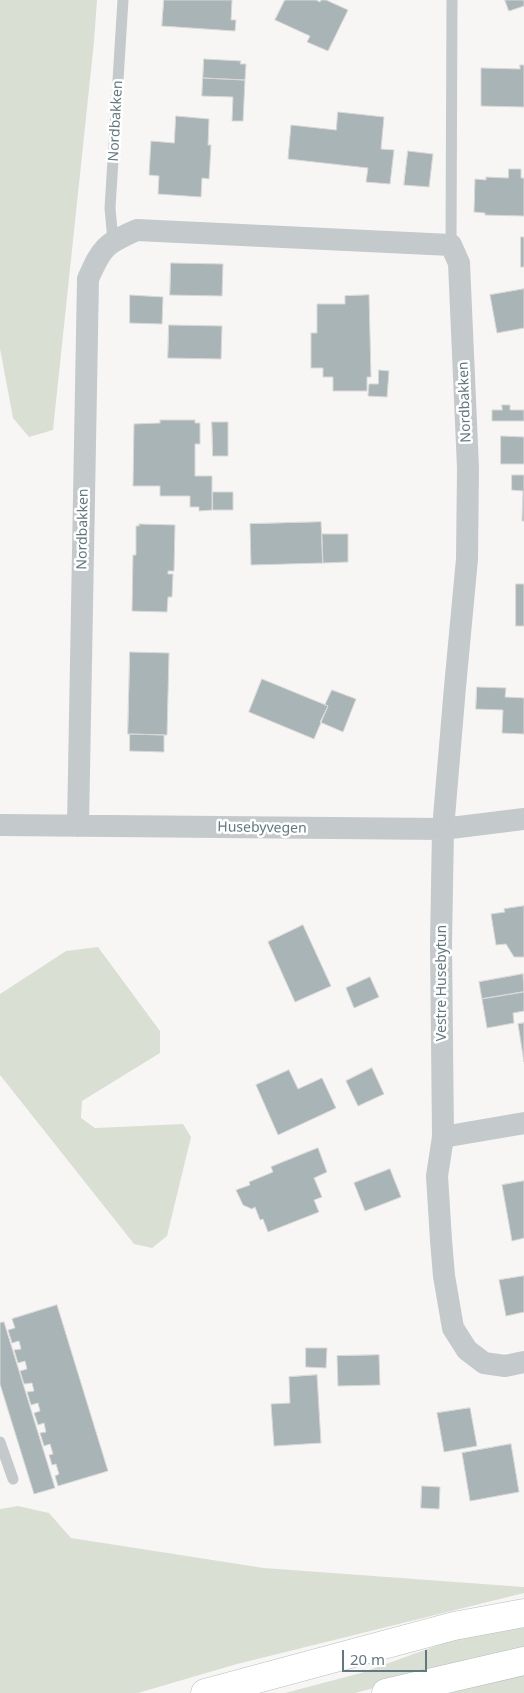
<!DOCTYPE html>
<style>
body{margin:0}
#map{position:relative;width:524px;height:1693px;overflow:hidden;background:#f7f6f4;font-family:"Noto Sans",sans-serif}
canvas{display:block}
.scale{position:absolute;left:342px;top:1650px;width:85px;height:22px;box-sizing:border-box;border:2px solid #617880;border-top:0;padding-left:6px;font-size:15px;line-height:18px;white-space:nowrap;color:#617880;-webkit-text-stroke:4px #fff;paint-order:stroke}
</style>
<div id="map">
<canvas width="524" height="1693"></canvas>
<div class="scale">20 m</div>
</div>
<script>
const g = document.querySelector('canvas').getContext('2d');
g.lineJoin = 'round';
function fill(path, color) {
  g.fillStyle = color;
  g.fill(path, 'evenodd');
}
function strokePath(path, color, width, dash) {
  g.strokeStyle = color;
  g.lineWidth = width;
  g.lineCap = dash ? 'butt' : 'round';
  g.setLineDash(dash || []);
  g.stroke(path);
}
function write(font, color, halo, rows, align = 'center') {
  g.font = font + ' "Noto Sans",sans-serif';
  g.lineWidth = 5;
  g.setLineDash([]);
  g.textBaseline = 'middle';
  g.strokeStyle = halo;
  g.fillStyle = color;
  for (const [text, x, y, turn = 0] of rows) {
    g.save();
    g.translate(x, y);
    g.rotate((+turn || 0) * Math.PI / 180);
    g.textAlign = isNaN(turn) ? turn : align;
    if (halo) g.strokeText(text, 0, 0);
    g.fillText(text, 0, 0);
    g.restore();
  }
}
fill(new Path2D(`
 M0,0H97L94,42L53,430L29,437L13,418L0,349Z
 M98,947L160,1031V1053L82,1101L81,1118L95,1128L183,1124L191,1137L167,1236L152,1248L134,1244L0,1075V994L66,951Z
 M18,1506L49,1513L71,1538L264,1568L524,1587V1593L237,1664L138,1693H0V1509Z
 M524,1621V1649L355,1693H285L361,1673L480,1630Z
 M524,1671V1693H435Z`), '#dadfd4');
const building = new Path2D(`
 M164,0H232L231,20H236L235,31L162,26Z
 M285,0H316L320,2L321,0H326L348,10L328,51L307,42L310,36L275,20Z
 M505,0H524V6L509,11Z
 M204,59L241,61L240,64H246L245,80L203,78Z
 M520,65H524V107L481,106V68L520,69Z
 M203,78L245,80L243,121H232L233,97L202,96Z
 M338,112L384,117L381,149L394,150L390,184L366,182L368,168L288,159L291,125L336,130Z
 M176,116L209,119L208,145H211L209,179L202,178L201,197L158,194L159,176L149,175L151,141L174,143Z
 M408,151L433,154L429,187L404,185Z
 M509,169H521V178H524V216L485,215V213L474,212L475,179L486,180V177L508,178Z
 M521,237H524V267H521Z
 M171,263L223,264L222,296L170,295Z
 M524,289V328L497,333L490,295Z
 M130,295L163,297L162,324L130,323Z
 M369,295L371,377H367V391H333V377H323V368H311V333H317V304H345V296Z
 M169,325L222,326L221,359L168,358Z
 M379,370L389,371L387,397L368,396L369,384H378Z
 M502,405H510V410H524V421H492V410H502Z
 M160,420H195V423H200V444H195V476H212V510L199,511V507H190V496H160V486H133L134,424L160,423Z
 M212,422H228V456H213Z
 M501,436L524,437V464H501Z
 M512,475H524V521H522L523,491L512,490Z
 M213,492H233V510H213Z
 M321,522L323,563L251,565L250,524Z
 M139,524L175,525L174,571H168V574H173L172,597H168L167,612L132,611L133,555H136V526H139Z
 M322,534H348V562L323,563Z
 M516,584H524V626H516Z
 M130,652L169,653L167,735L128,734Z
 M262,679L328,706L314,739L249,712Z
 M477,687L506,688L505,697L524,698V734L502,733L503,710L476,709Z
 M332,690L356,699L343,732L320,722L328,706L325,705Z
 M130,734L164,735V752L130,751Z
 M524,906V957H514L506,944L496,945L491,914L505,912L504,909Z
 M303,925L331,986L295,1002L268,942Z
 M523,974L524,992L482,999L479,982Z
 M370,977L379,997L354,1008L346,988Z
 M524,992V1011L513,1013L514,1023L487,1028L482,999Z
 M524,1023V1062L518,1024Z
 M372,1068L384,1094L358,1106L346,1081Z
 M289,1070L298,1089L322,1078L336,1108L278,1135L256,1085Z
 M318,1148L327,1172L314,1178L322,1197L314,1200L319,1212L268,1232L263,1219L260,1220L255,1207L252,1209L243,1205L236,1190L250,1185L249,1182L273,1172L271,1167Z
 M390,1169L401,1197L365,1211L354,1183Z
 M524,1181V1238L512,1241L502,1185Z
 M524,1276V1312L506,1316L499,1280Z
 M57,1305L108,1471L58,1486L55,1476L59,1474L56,1464L52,1465L49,1455L53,1454L50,1444L44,1446L40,1433L46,1432L44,1423L38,1425L34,1413L40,1411L38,1403L31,1405L27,1392L34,1391L32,1383L24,1384L20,1371L27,1369L25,1361L18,1363L14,1350L21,1349L19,1341L12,1343L8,1330L15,1328L12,1319Z
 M4,1322L55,1488L34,1494L0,1384V1323Z
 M306,1348H327L326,1368L306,1367Z
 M379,1355L380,1385L338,1386L337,1356Z
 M317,1375L321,1443L274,1446L271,1404L290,1403L289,1377Z
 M470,1408L477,1446L444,1452L437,1413Z
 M511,1444L519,1492L470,1501L462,1453Z
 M422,1486L440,1487L439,1509L421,1508Z`);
fill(building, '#a9b4b7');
strokePath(building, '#d8d8d6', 1);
const secondary = new Path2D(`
 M205,1693L454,1626L524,1613
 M386,1693L524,1661`);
strokePath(secondary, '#b6bdc0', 29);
strokePath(new Path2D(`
 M113,241L110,208L123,0
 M451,245L452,0
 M0,1442L13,1479`), '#c4c9cb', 11);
strokePath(new Path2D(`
 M0,825L443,829L524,819
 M78,826L88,279C102,247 105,244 137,230L451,245L459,263L468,468L467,559L455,687L443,829L441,944L443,1137L437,1176L441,1240L444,1276L453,1328L467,1350L484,1363L505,1366L524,1362
 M443,1137L524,1123`), '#c4c9cb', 22);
strokePath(secondary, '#fff', 28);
write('14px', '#617880', '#fff', [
 ["Nordbakken",116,121,-87],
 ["Nordbakken",465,402,-92],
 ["Nordbakken",83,529,-89],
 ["Husebyvegen",262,828,1],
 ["Vestre Husebytun",442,983,-90]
]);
</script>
